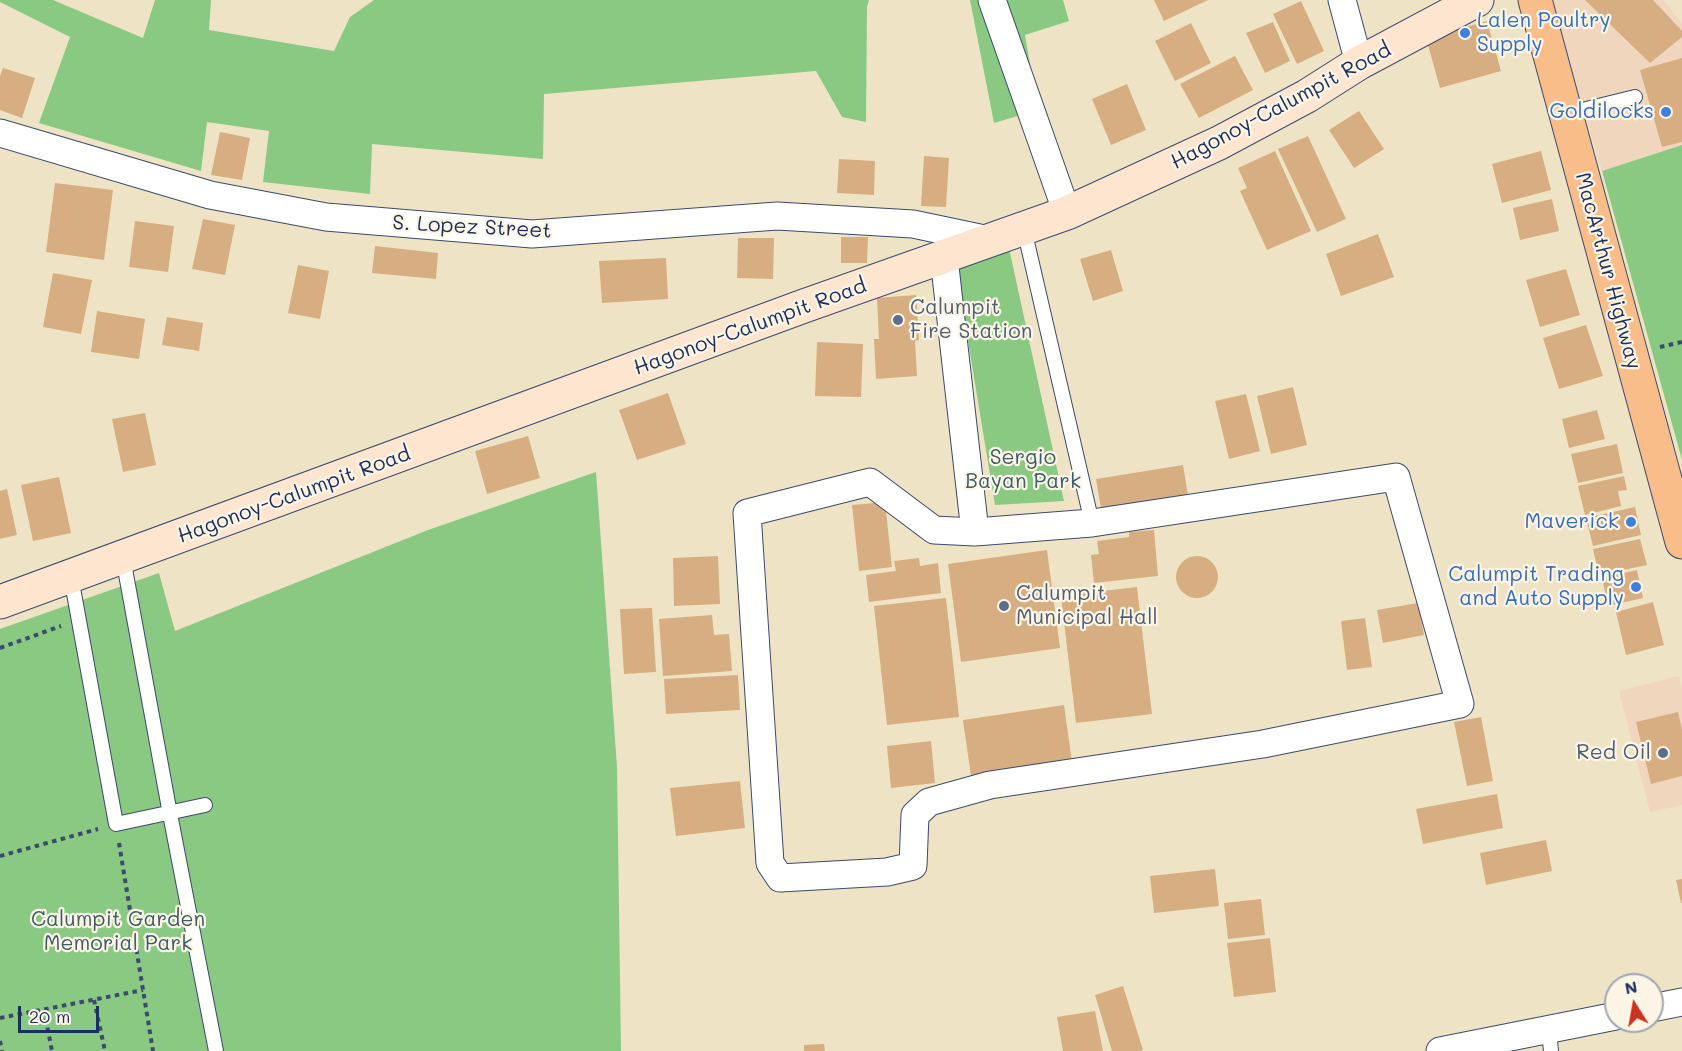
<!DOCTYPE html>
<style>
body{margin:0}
#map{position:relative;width:1682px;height:1051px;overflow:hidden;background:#eee4c5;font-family:Mali,sans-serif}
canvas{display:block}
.north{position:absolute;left:1604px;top:973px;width:60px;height:60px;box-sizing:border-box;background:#fcf5e5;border:2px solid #a2a6af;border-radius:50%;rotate:349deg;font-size:16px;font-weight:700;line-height:24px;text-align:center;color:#1b2f5e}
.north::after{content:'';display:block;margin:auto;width:21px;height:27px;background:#c8321e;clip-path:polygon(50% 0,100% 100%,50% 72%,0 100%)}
.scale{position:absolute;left:18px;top:1006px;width:81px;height:27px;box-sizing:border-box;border:3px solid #1b2f5e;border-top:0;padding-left:8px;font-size:18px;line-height:21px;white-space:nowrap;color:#1b2f5e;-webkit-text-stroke:4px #fcf5e5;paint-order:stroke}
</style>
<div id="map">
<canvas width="1682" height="1051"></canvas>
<div class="north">N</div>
<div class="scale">20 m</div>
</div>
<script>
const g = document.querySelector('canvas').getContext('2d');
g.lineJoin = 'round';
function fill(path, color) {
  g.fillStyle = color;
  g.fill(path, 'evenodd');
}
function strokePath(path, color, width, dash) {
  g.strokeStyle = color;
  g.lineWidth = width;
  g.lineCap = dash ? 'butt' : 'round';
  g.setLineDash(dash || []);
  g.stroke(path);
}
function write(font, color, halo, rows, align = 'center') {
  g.font = font + ' Mali,sans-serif';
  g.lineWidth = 4.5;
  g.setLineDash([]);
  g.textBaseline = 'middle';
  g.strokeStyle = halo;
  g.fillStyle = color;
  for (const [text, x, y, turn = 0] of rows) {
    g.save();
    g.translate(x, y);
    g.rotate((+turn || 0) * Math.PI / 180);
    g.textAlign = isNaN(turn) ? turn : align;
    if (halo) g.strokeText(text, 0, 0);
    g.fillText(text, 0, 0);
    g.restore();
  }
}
fill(new Path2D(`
 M1550,0H1663L1682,23V145L1602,171Z
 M1679,676L1682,689V805L1650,812L1619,691Z`), '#efd6bc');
fill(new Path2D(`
 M0,0H53L143,38L155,0H211L209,30L334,51L350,17L374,0H869L867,7L866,122L842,117L816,71L544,94L543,159L372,144L370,194L263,182L269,131L207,122L201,171L39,123L70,37L0,2Z
 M970,0H1063L1069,21L1025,35L1038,110L994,123Z
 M1682,145V460L1602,171Z
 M1009,248L1064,501L995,505L956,268Z
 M596,472L617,767L621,1051H0V629L159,573L175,631L428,530Z`), '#89c981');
fill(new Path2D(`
 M1154,0H1208L1164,21Z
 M1585,0H1653L1682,31V37L1650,63Z
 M1301,1L1324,51L1297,64L1273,14Z
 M1487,21L1501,71L1440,88L1426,38Z
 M1273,22L1290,61L1265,73L1246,33Z
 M1191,23L1211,63L1175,81L1155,41Z
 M1235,56L1253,90L1199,118L1180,84Z
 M1682,58V142L1662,147L1640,70Z
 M3,68L35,78L22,118L0,110V76Z
 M1127,84L1146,130L1111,145L1092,99Z
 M1359,111L1384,149L1354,168L1329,130Z
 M220,132L250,138L242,180L211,175Z
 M1308,136L1346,219L1317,232L1278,149Z
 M1275,151L1311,231L1267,250L1240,191L1247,188L1238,168Z
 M1541,151L1551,190L1502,203L1492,164Z
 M924,156L949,158L946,207L921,206Z
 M839,159L875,161L874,195L837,193Z
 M55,183L113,190L104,260L46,252Z
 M1552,199L1559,231L1520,240L1513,208Z
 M203,219L235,225L225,275L192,269Z
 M135,221L174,226L168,272L129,267Z
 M1378,234L1394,277L1341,296L1326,254Z
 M841,237H868L867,263H841Z
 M738,238H774L773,279L737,278Z
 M375,246L438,253L436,279L372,273Z
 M1111,250L1123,291L1093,301L1080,259Z
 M666,258L668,299L602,303L599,261Z
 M298,265L329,271L320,319L288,313Z
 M1566,269L1580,315L1540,327L1526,280Z
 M53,273L92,280L81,334L43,327Z
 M916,295L919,340L915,341L917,376L876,379L874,339H879L877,298Z
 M97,311L145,319L139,359L91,352Z
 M167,317L203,323L199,351L162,345Z
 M1586,325L1603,376L1559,389L1543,338Z
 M817,342L863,344L861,397L815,396Z
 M1293,387L1307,445L1271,454L1257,396Z
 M668,393L686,444L637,460L619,410Z
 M1246,394L1260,451L1229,459L1215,401Z
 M1597,410L1605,439L1569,448L1562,419Z
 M145,413L156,465L123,472L112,419Z
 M528,436L540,478L487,494L475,451Z
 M1617,444L1623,473L1578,483L1571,454Z
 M1183,465L1189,501L1102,515L1096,479Z
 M1624,476L1627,490L1618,491L1621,506L1585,515L1578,486Z
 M59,477L71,533L33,541L21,485Z
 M7,489L17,535L0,539V491Z
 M885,502L892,567L859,571L852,505Z
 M1635,507L1641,535L1593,546L1586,518Z
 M1154,530L1158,576L1094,583L1091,555L1099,554L1097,541L1129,537V532Z
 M1640,539L1647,565L1599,575L1593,549Z
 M1047,550L1060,648L961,662L948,564Z
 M718,556L720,604L674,606L673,558Z
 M1176 577a21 21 0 1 1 42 0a21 21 0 1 1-42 0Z
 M919,558L920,566L938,563L941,593L869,602L866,575L896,571L894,561Z
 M1637,570L1643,598L1608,606L1602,578Z
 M1137,587L1152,714L1076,723L1061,596Z
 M946,598L959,717L887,725L874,606Z
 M1653,602L1664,645L1626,655L1616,612Z
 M1418,603L1424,635L1383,643L1377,610Z
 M652,608L656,672L624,674L620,609Z
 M712,615L714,635L729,634L732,671L663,676L659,619Z
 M1365,618L1372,667L1347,670L1341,621Z
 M738,675L740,710L666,714L664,679Z
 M1064,705L1072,762L971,776L963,720Z
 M1678,712L1682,730V776L1651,784L1636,722Z
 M1481,717L1493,781L1467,786L1454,722Z
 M931,741L935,783L891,788L887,746Z
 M740,781L745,828L676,836L670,788Z
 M1497,794L1503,828L1423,844L1416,809Z
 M1546,840L1552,871L1486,885L1480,853Z
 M1215,869L1219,906L1154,913L1150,876Z
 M1682,879V903H1681L1676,880Z
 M1261,899L1265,935L1228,939L1224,903Z
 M1270,938L1276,992L1234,997L1227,943Z
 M1123,986L1143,1050L1140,1051H1112L1095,995Z
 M1095,1011L1103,1051H1063L1057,1017Z
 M824,1044L825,1051H804V1045Z`), '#d7ae81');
const service = new Path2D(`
 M1566,114L1635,97
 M1024,229L1092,523
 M123,558L170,814L216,1051
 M71,577L116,824L205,805
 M1549,1031L1551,1051`);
const minor = new Path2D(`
 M992,0L1067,213
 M1342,0L1359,63
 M0,133L210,195L326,217L532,234L777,216L913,224L989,240
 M944,258L975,532
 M1396,477L1460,704L1263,744L990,785L929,802L915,815L913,866L887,872L780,878L770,863L747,513L870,482L934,530L975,532L1092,523Z
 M1652,1008L1682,1002
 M1440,1051L1616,1016`);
const secondary = new Path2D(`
 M0,602L804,306L1067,213L1219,143L1307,96L1359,63L1477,0`);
const trunk = new Path2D(`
 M1535,0L1682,542`);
strokePath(service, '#3b4a6d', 16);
strokePath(minor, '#3b4a6d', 29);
strokePath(secondary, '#3b4a6d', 35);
strokePath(trunk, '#3b4a6d', 35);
strokePath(new Path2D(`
 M1660,347L1682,342
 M0,648L61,626
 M119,843L153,1051
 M0,856L98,829
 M94,1000L105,1051
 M44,1010L52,1051
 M0,1018L143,990
 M0,1041L2,1051`), '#3b4a6d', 4, [4.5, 4.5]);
strokePath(service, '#fff', 14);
strokePath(minor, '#fff', 27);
strokePath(secondary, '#fde5d0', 33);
strokePath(trunk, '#f9bd89', 33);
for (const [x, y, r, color] of [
 [1465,33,6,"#3f7fe0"],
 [1666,112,6,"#3f7fe0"],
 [898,320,6,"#5c6f8a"],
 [1631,522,6,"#3f7fe0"],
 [1636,587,6,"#3f7fe0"],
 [1004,606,6,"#5c6f8a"],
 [1663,753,6,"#5c6f8a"]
]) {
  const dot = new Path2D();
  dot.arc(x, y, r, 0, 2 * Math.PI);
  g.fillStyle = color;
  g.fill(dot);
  strokePath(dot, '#fcf5e5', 2);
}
write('21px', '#366cbe', '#fcf5e5', [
 ["Lalen Poultry",1477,21,"left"],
 ["Supply",1477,45,"left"],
 ["Goldilocks",1654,112],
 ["Maverick",1619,522],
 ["Calumpit Trading",1624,575],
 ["and Auto Supply",1624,599]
], 'right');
write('21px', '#1b2f5e', '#fcf5e5', [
 ["Hagonoy-Calumpit Road",1281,106,-28],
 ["S. Lopez Street",472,227,3],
 ["MacArthur Highway",1608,271,75],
 ["Hagonoy-Calumpit Road",750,327,-20],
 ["Hagonoy-Calumpit Road",294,495,-20]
]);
write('21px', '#4e5e75', '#fcf5e5', [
 ["Calumpit",910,308],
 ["Fire Station",910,332],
 ["Calumpit",1016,594],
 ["Municipal Hall",1016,618],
 ["Red Oil",1651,753,"right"]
], 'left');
write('21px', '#3c5d68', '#fcf5e5', [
 ["Sergio",1023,458],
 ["Bayan Park",1023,482],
 ["Calumpit Garden",118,920],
 ["Memorial Park",118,944]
]);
</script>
